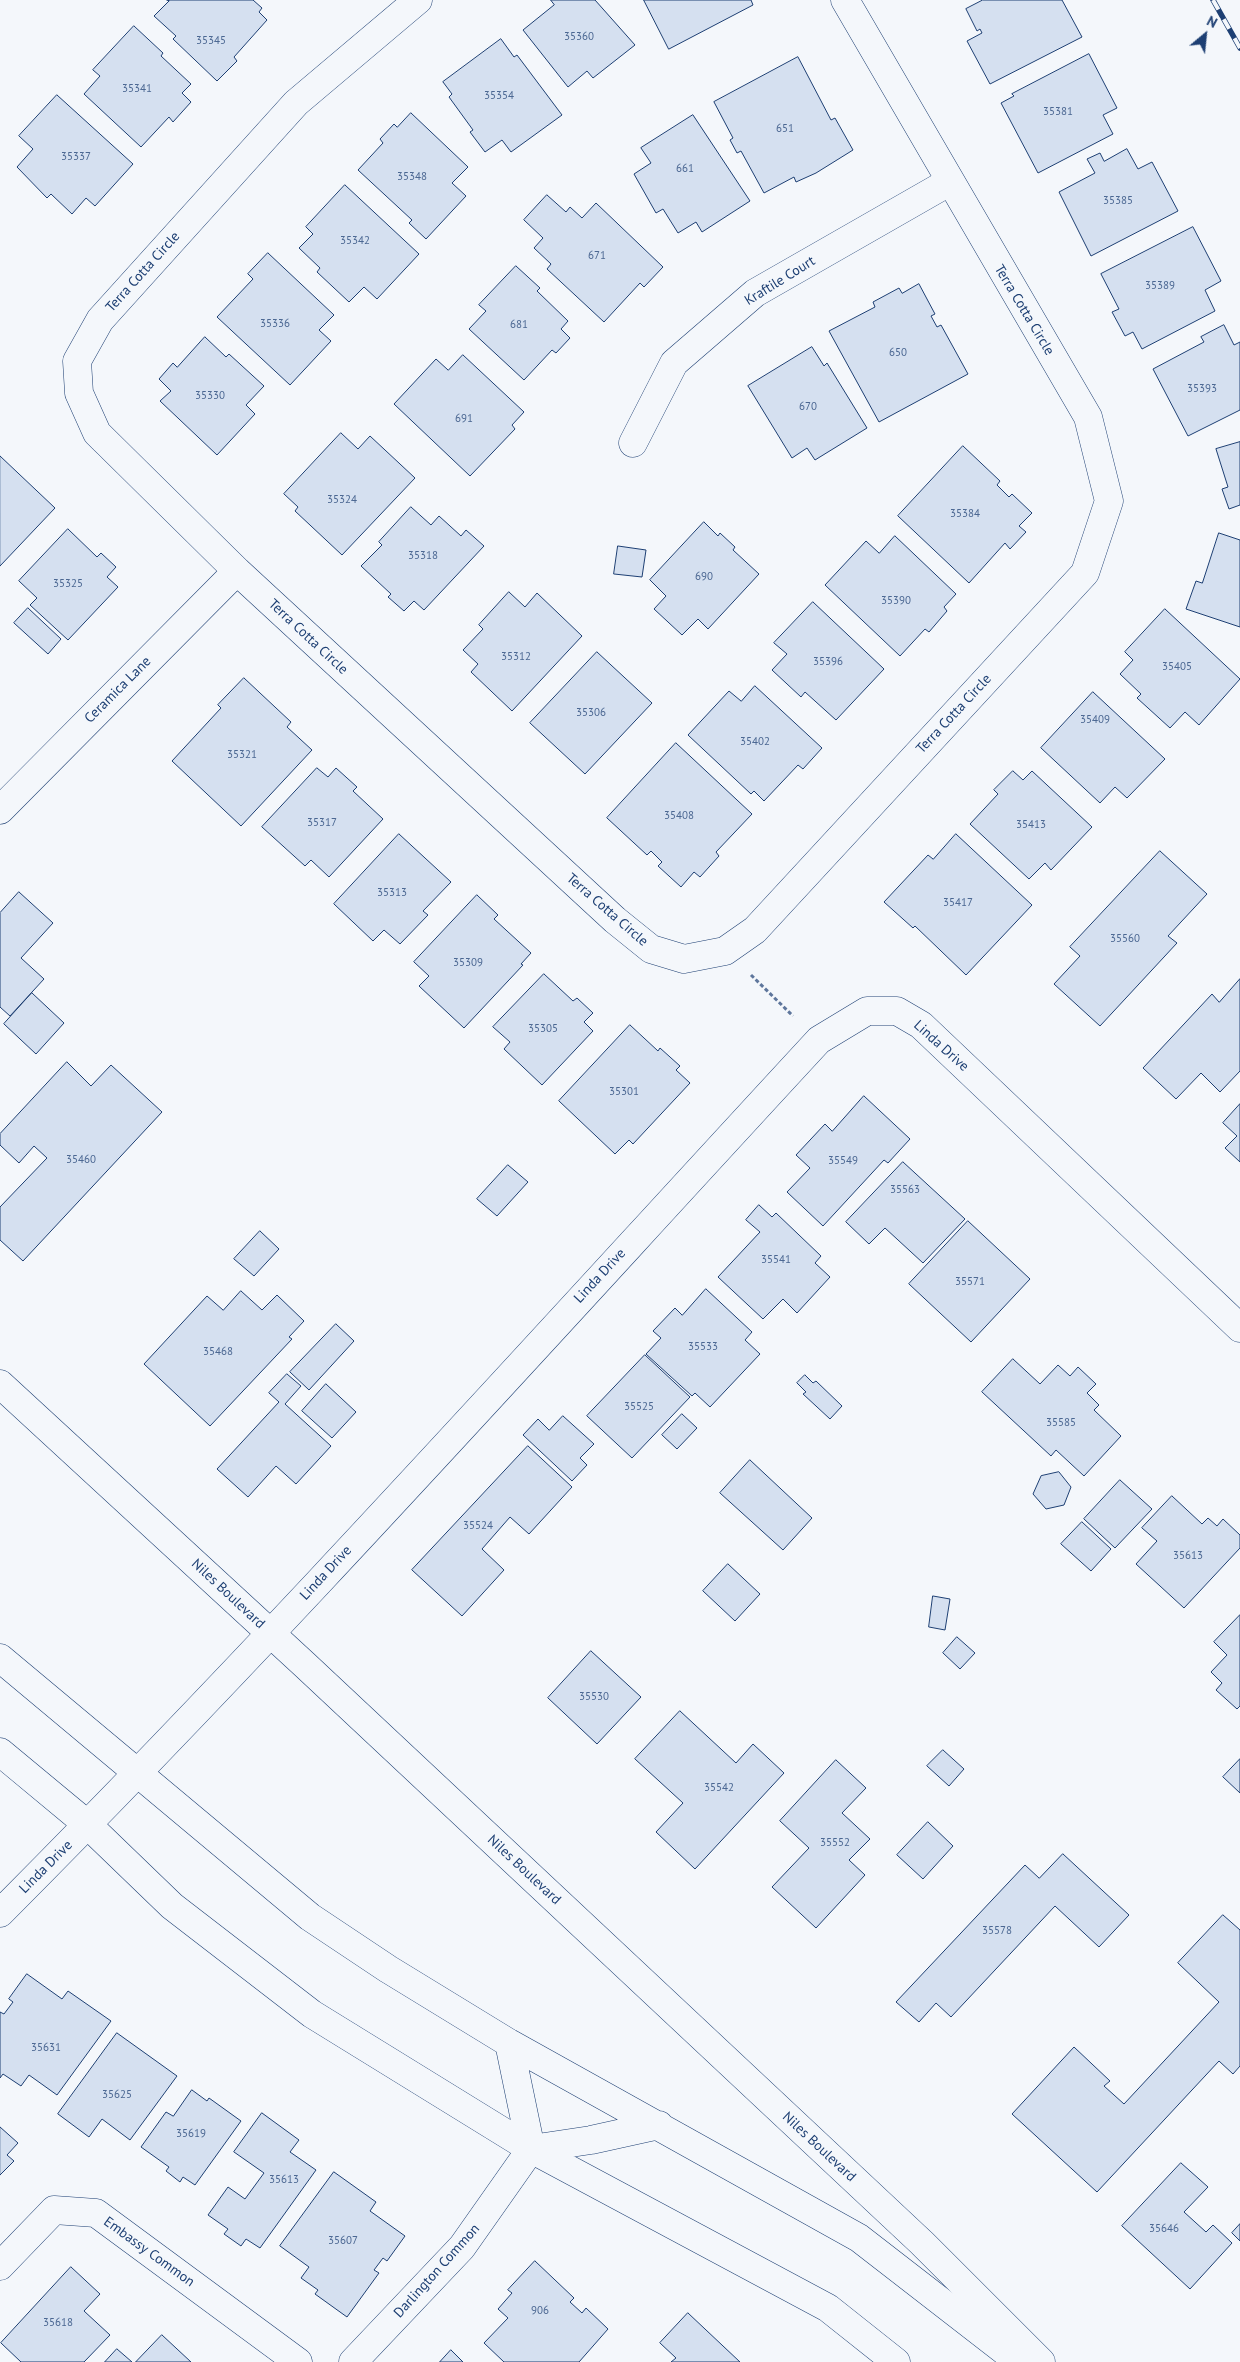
<!DOCTYPE html>
<style>
body{margin:0}
#map{position:relative;width:1240px;height:2362px;overflow:hidden;background:#f4f7fb;font-family:"PT Sans",sans-serif}
canvas{display:block}
.north{position:absolute;left:1180px;top:10px;width:50px;height:50px;-webkit-text-stroke:4px #f4f7fb;paint-order:stroke;rotate:28deg;font-size:14px;font-weight:700;line-height:20px;text-align:center;color:#1d3f73}
.north::after{content:'';display:block;margin:auto;width:18px;height:22px;background:#1d3f73;clip-path:polygon(50% 0,100% 100%,50% 72%,0 100%)}
</style>
<div id="map">
<canvas width="1240" height="2362"></canvas>
<div class="north">N</div>
</div>
<script>
const g = document.querySelector('canvas').getContext('2d');
g.lineJoin = 'round';
function fill(path, color) {
  g.fillStyle = color;
  g.fill(path, 'evenodd');
}
function strokePath(path, color, width, dash) {
  g.strokeStyle = color;
  g.lineWidth = width;
  g.lineCap = dash ? 'butt' : 'round';
  g.setLineDash(dash || []);
  g.stroke(path);
}
function write(font, color, halo, rows, align = 'center') {
  g.font = font + ' "PT Sans",sans-serif';
  g.lineWidth = 4;
  g.setLineDash([]);
  g.textBaseline = 'middle';
  g.strokeStyle = halo;
  g.fillStyle = color;
  for (const [text, x, y, turn = 0] of rows) {
    g.save();
    g.translate(x, y);
    g.rotate((+turn || 0) * Math.PI / 180);
    g.textAlign = isNaN(turn) ? turn : align;
    if (halo) g.strokeText(text, 0, 0);
    g.fillText(text, 0, 0);
    g.restore();
  }
}
const building = new Path2D(`
 M167,0H253L262,8L259,12L267,20L234,57L237,61L217,81L173,39L176,36L154,16L169,1Z
 M551,0H595L635,45L593,78L587,71L568,87L523,30L554,5Z
 M644,0H751L753,5L669,49Z
 M983,0H1062L1082,37L990,84L967,41L982,33L980,29L977,31L966,9Z
 M134,26L163,53L161,56L191,84L182,93L191,102L173,122L169,117L141,147L84,94L100,76L93,70Z
 M501,39L514,57L517,55L562,115L511,152L502,140L485,152L470,132L473,130L449,97L452,94L443,82Z
 M1089,54L1117,108L1103,115L1113,134L1038,173L1001,103L1014,96L1012,94Z
 M798,57L831,120L835,118L853,150L816,173L796,182L794,177L764,193L741,151L737,153L730,140L733,138L714,102Z
 M57,95L133,164L95,206L86,198L72,214L51,194L47,198L17,167L33,149L19,136Z
 M411,113L468,167L452,183L466,196L426,239L409,223L412,220L358,170L383,143L380,139L394,124L397,127Z
 M693,115L750,201L702,232L696,222L678,233L663,209L656,213L634,174L651,163L641,148Z
 M1127,149L1138,169L1152,162L1178,211L1091,256L1059,192L1095,173L1087,159L1100,153L1104,161Z
 M345,185L419,254L377,299L364,287L349,302L317,272L320,268L299,248L313,234L306,227Z
 M547,195L566,212L570,207L582,218L596,203L663,267L644,287L640,283L604,322L547,269L551,264L534,248L543,238L524,220Z
 M1193,227L1221,281L1205,290L1215,311L1142,349L1133,332L1125,336L1112,312L1119,309L1101,274Z
 M268,253L334,315L319,330L331,341L290,385L217,317L253,279L248,274Z
 M516,266L540,288L537,291L568,321L561,329L570,338L556,353L552,350L524,380L469,329L486,311L479,305Z
 M919,284L935,314L931,316L937,327L941,325L968,374L879,422L829,331L875,307L873,302L899,288L902,293Z
 M1224,325L1234,345L1240,342V410L1188,436L1153,369L1204,342L1201,337Z
 M205,337L226,357L229,354L264,386L246,405L255,414L217,455L160,401L171,391L159,379L173,363L177,367Z
 M812,347L824,366L827,363L867,428L815,460L807,448L792,458L748,386Z
 M463,355L524,412L512,425L515,429L470,476L394,404L436,359L448,370Z
 M341,433L358,449L370,436L415,478L342,555L295,511L298,507L284,494Z
 M1240,442V505L1229,509L1222,489L1228,487L1216,449Z
 M963,446L1000,481L997,485L1009,497L1012,494L1032,513L1019,526L1026,532L1010,549L1005,543L969,583L898,516Z
 M0,456L55,508L0,566Z
 M411,507L431,525L439,516L461,536L466,530L484,546L424,610L414,601L404,611L388,597L391,594L361,566L382,545L379,542Z
 M704,522L718,536L720,533L735,547L733,550L759,574L708,629L698,619L682,635L654,609L666,596L650,580Z
 M68,529L97,557L101,553L116,567L107,577L118,587L68,640L30,605L37,598L19,581Z
 M1219,533L1240,540V627L1186,609L1196,581L1202,583Z
 M895,536L956,594L944,607L947,611L929,632L925,629L900,656L825,585L866,541L879,553Z
 M618,546L646,550L642,577L614,574Z
 M509,592L525,607L537,593L582,636L512,711L471,672L478,664L463,650L483,629L479,625Z
 M813,602L884,669L836,720L805,692L801,697L772,670L787,654L774,643Z
 M28,608L61,639L48,654L14,623Z
 M1165,609L1240,679L1199,725L1185,712L1170,728L1137,698L1141,694L1120,674L1133,660L1125,652Z
 M597,652L652,703L585,774L530,723Z
 M244,678L291,722L287,727L312,750L241,826L172,761L221,708L218,705Z
 M755,686L822,748L803,769L798,765L764,801L754,791L751,794L688,735L729,691L741,701Z
 M1093,692L1165,759L1127,798L1115,787L1100,803L1041,748Z
 M676,743L752,814L716,852L719,856L700,877L694,872L681,887L658,866L662,862L651,851L647,855L607,818Z
 M317,768L328,777L336,768L357,787L353,791L383,819L329,877L311,860L305,866L262,827Z
 M1013,771L1023,780L1032,771L1092,827L1051,870L1045,863L1029,879L970,824L998,794L994,790Z
 M399,834L451,882L423,911L428,915L400,944L384,930L373,941L334,904Z
 M956,834L1032,905L966,975L915,926L913,928L884,902L928,855L933,859Z
 M1160,851L1207,894L1168,936L1177,943L1100,1026L1054,984L1080,956L1070,947Z
 M19,892L53,923L21,958L44,979L10,1016L0,1007V913Z
 M477,895L498,915L494,919L531,953L521,964L523,965L464,1028L419,986L429,976L414,962Z
 M544,974L573,1001L577,998L593,1013L584,1022L593,1031L542,1085L504,1049L510,1042L493,1027Z
 M1240,979V1071L1220,1092L1201,1073L1176,1099L1143,1068L1212,994L1219,1002Z
 M32,993L64,1023L36,1054L4,1024Z
 M630,1025L658,1051L660,1048L680,1066L676,1070L690,1083L633,1144L629,1140L615,1154L559,1101Z
 M67,1062L91,1086L111,1065L162,1112L23,1261L0,1240V1207L47,1158L34,1146L19,1163L0,1145V1134Z
 M864,1096L910,1139L888,1163L884,1160L823,1226L787,1192L810,1168L796,1155L825,1124L832,1131Z
 M1240,1104V1162L1225,1148L1237,1136L1223,1123Z
 M903,1162L965,1219L923,1263L885,1228L869,1244L846,1222Z
 M508,1165L528,1182L497,1216L477,1199Z
 M759,1205L772,1217L776,1213L821,1256L815,1263L830,1277L797,1313L783,1299L763,1319L718,1277L760,1232L746,1220Z
 M968,1221L1030,1279L971,1342L909,1284Z
 M260,1231L279,1249L254,1276L234,1259Z
 M706,1289L752,1332L745,1340L760,1354L710,1407L695,1393L692,1396L646,1354L661,1338L653,1331L675,1308L682,1315Z
 M241,1291L262,1310L277,1295L304,1321L289,1337L292,1339L210,1426L144,1364L207,1296L223,1310Z
 M336,1324L354,1341L309,1390L290,1372Z
 M645,1355L690,1397L632,1458L587,1416Z
 M1013,1359L1040,1384L1058,1365L1070,1376L1078,1367L1096,1384L1087,1393L1099,1405L1094,1410L1121,1436L1084,1476L1056,1450L1051,1456L982,1392Z
 M287,1374L301,1386L285,1404L331,1446L296,1484L276,1466L248,1497L217,1469L279,1402L269,1393Z
 M805,1375L813,1383L816,1381L842,1406L830,1419L803,1394L806,1392L797,1383Z
 M326,1384L356,1412L332,1438L302,1411Z
 M682,1414L697,1428L677,1449L662,1435Z
 M563,1416L594,1444L580,1458L587,1465L572,1481L523,1435L538,1419L549,1430Z
 M528,1446L572,1487L529,1534L510,1517L482,1549L504,1570L462,1616L412,1570Z
 M750,1460L812,1518L783,1550L720,1493Z
 M1059,1472L1071,1487L1064,1505L1046,1509L1033,1494L1041,1476Z
 M1120,1480L1152,1509L1115,1548L1084,1519Z
 M1172,1496L1202,1524L1208,1518L1217,1526L1223,1519L1240,1535V1548L1184,1608L1136,1564L1157,1541L1142,1528Z
 M1082,1522L1111,1549L1091,1571L1061,1544Z
 M728,1564L760,1594L735,1621L703,1591Z
 M933,1596L950,1599L945,1630L929,1627Z
 M1240,1615V1706L1237,1709L1216,1690L1222,1683L1211,1672L1227,1655L1214,1642Z
 M957,1637L975,1653L960,1669L943,1653Z
 M591,1651L641,1697L597,1744L548,1698Z
 M680,1711L736,1763L753,1744L784,1773L695,1869L656,1832L683,1803L635,1759Z
 M943,1750L964,1769L949,1786L927,1766Z
 M1240,1759V1793L1223,1777Z
 M836,1760L866,1788L842,1813L870,1839L849,1860L865,1875L816,1928L772,1887L809,1848L780,1821Z
 M928,1822L953,1846L923,1879L897,1855Z
 M1063,1854L1129,1915L1099,1947L1055,1906L951,2017L936,2003L919,2022L896,2002L1025,1865L1039,1878Z
 M1223,1915L1240,1930V2066L1233,2074L1219,2061L1097,2192L1012,2114L1074,2047L1110,2081L1104,2086L1124,2104L1219,2002L1178,1963Z
 M27,1974L62,1999L68,1991L111,2021L57,2095L29,2075L21,2086L3,2074L0,2078V2012L4,2014L13,2002L9,1999Z
 M117,2033L177,2076L130,2140L102,2119L89,2137L58,2114Z
 M192,2090L207,2101L209,2098L241,2121L195,2185L183,2177L180,2182L166,2171L169,2167L141,2147L166,2112L173,2116Z
 M262,2113L299,2140L290,2152L316,2170L260,2248L246,2239L241,2246L224,2234L228,2229L208,2215L228,2187L245,2199L264,2173L234,2152Z
 M0,2127L18,2143L7,2155L14,2161L0,2175Z
 M1181,2163L1208,2187L1184,2212L1206,2232L1213,2225L1232,2243L1190,2289L1122,2226Z
 M334,2172L376,2202L370,2211L405,2236L387,2261L383,2258L374,2270L379,2273L347,2317L315,2294L318,2290L301,2278L309,2267L280,2246Z
 M1240,2224V2241L1232,2233Z
 M535,2261L574,2298L570,2302L582,2313L586,2308L608,2329L579,2362H504L484,2343L508,2318L498,2309L512,2293L508,2290Z
 M71,2267L100,2294L84,2311L110,2335L84,2362H21L1,2343Z
 M688,2313L740,2362H671L676,2358L660,2343Z
 M162,2335L191,2362H136Z
 M117,2349L132,2362H105Z
 M451,2350L463,2362H440Z`);
fill(building, '#d5e0f0');
strokePath(building, '#1d3f73', 1);
const minor = new Path2D(`
 M418,0L296,103L100,320L77,361L79,393L97,433L237,571L615,920L651,949L684,959L725,951L755,930L1085,573L1109,501L1088,417L845,0
 M633,443L674,363L755,293L949,182
 M0,810L237,571
 M0,1384L305,1665L922,2243L1041,2362
 M0,1913C281,1631 548,1333 819,1040L867,1011H897L921,1025L1240,1328
 M0,2266L54,2210L96,2213L298,2362
 M353,2362L462,2247L531,2149`);
const major = new Path2D(`
 M0,1658L310,1917L388,1969L509,2043L859,2238L1019,2362
 M0,1752L88,1825L172,1906L312,2014L531,2149L828,2308L896,2362
 M509,2043L531,2149
 M531,2149L591,2140L659,2125`);
strokePath(minor, '#1d3f73', 29);
strokePath(major, '#1d3f73', 29);
strokePath(new Path2D(`
 M751,975L793,1016`), '#5e769c', 3, [4, 2.5]);
strokePath(minor, '#f4f7fb', 28);
strokePath(major, '#f4f7fb', 28);
const rail = new Path2D(`
 M1213,0L1240,48`);
strokePath(rail, '#1d3f73', 5.5);
strokePath(rail, '#f4f7fb', 4, [11]);
write('11px', '#4b6792', null, [
 ["35360",579,37],
 ["35345",211,41],
 ["35341",137,89],
 ["35354",499,96],
 ["35381",1058,112],
 ["651",785,129],
 ["35337",76,157],
 ["661",685,169],
 ["35348",412,177],
 ["35385",1118,201],
 ["35342",355,241],
 ["671",597,256],
 ["35389",1160,286],
 ["35336",275,324],
 ["681",519,325],
 ["650",898,353],
 ["35393",1202,389],
 ["35330",210,396],
 ["670",808,407],
 ["691",464,419],
 ["35324",342,500],
 ["35384",965,514],
 ["35318",423,556],
 ["690",704,577],
 ["35325",68,584],
 ["35390",896,601],
 ["35312",516,657],
 ["35396",828,662],
 ["35405",1177,667],
 ["35306",591,713],
 ["35409",1095,720],
 ["35402",755,742],
 ["35321",242,755],
 ["35408",679,816],
 ["35317",322,823],
 ["35413",1031,825],
 ["35313",392,893],
 ["35417",958,903],
 ["35560",1125,939],
 ["35309",468,963],
 ["35305",543,1029],
 ["35301",624,1092],
 ["35460",81,1160],
 ["35549",843,1161],
 ["35563",905,1190],
 ["35541",776,1260],
 ["35571",970,1282],
 ["35533",703,1347],
 ["35468",218,1352],
 ["35525",639,1407],
 ["35585",1061,1423],
 ["35524",478,1526],
 ["35613",1188,1556],
 ["35530",594,1697],
 ["35542",719,1788],
 ["35552",835,1843],
 ["35578",997,1931],
 ["35631",46,2048],
 ["35625",117,2095],
 ["35619",191,2134],
 ["35613",284,2180],
 ["35646",1164,2229],
 ["35607",343,2241],
 ["906",540,2311],
 ["35618",58,2323]
]);
write('14px', '#1d3f73', '#f4f7fb', [
 ["Terra Cotta Circle",143,272,-48],
 ["Kraftile Court",780,281,-32],
 ["Terra Cotta Circle",1024,310,59],
 ["Terra Cotta Circle",308,637,43],
 ["Ceramica Lane",118,690,-45],
 ["Terra Cotta Circle",954,714,-47],
 ["Terra Cotta Circle",607,910,41],
 ["Linda Drive",941,1046,42],
 ["Linda Drive",600,1276,-47],
 ["Linda Drive",326,1573,-47],
 ["Niles Boulevard",228,1594,43],
 ["Linda Drive",46,1867,-45],
 ["Niles Boulevard",524,1870,43],
 ["Niles Boulevard",819,2147,43],
 ["Embassy Common",149,2252,36],
 ["Darlington Common",437,2271,-48]
]);
</script>
